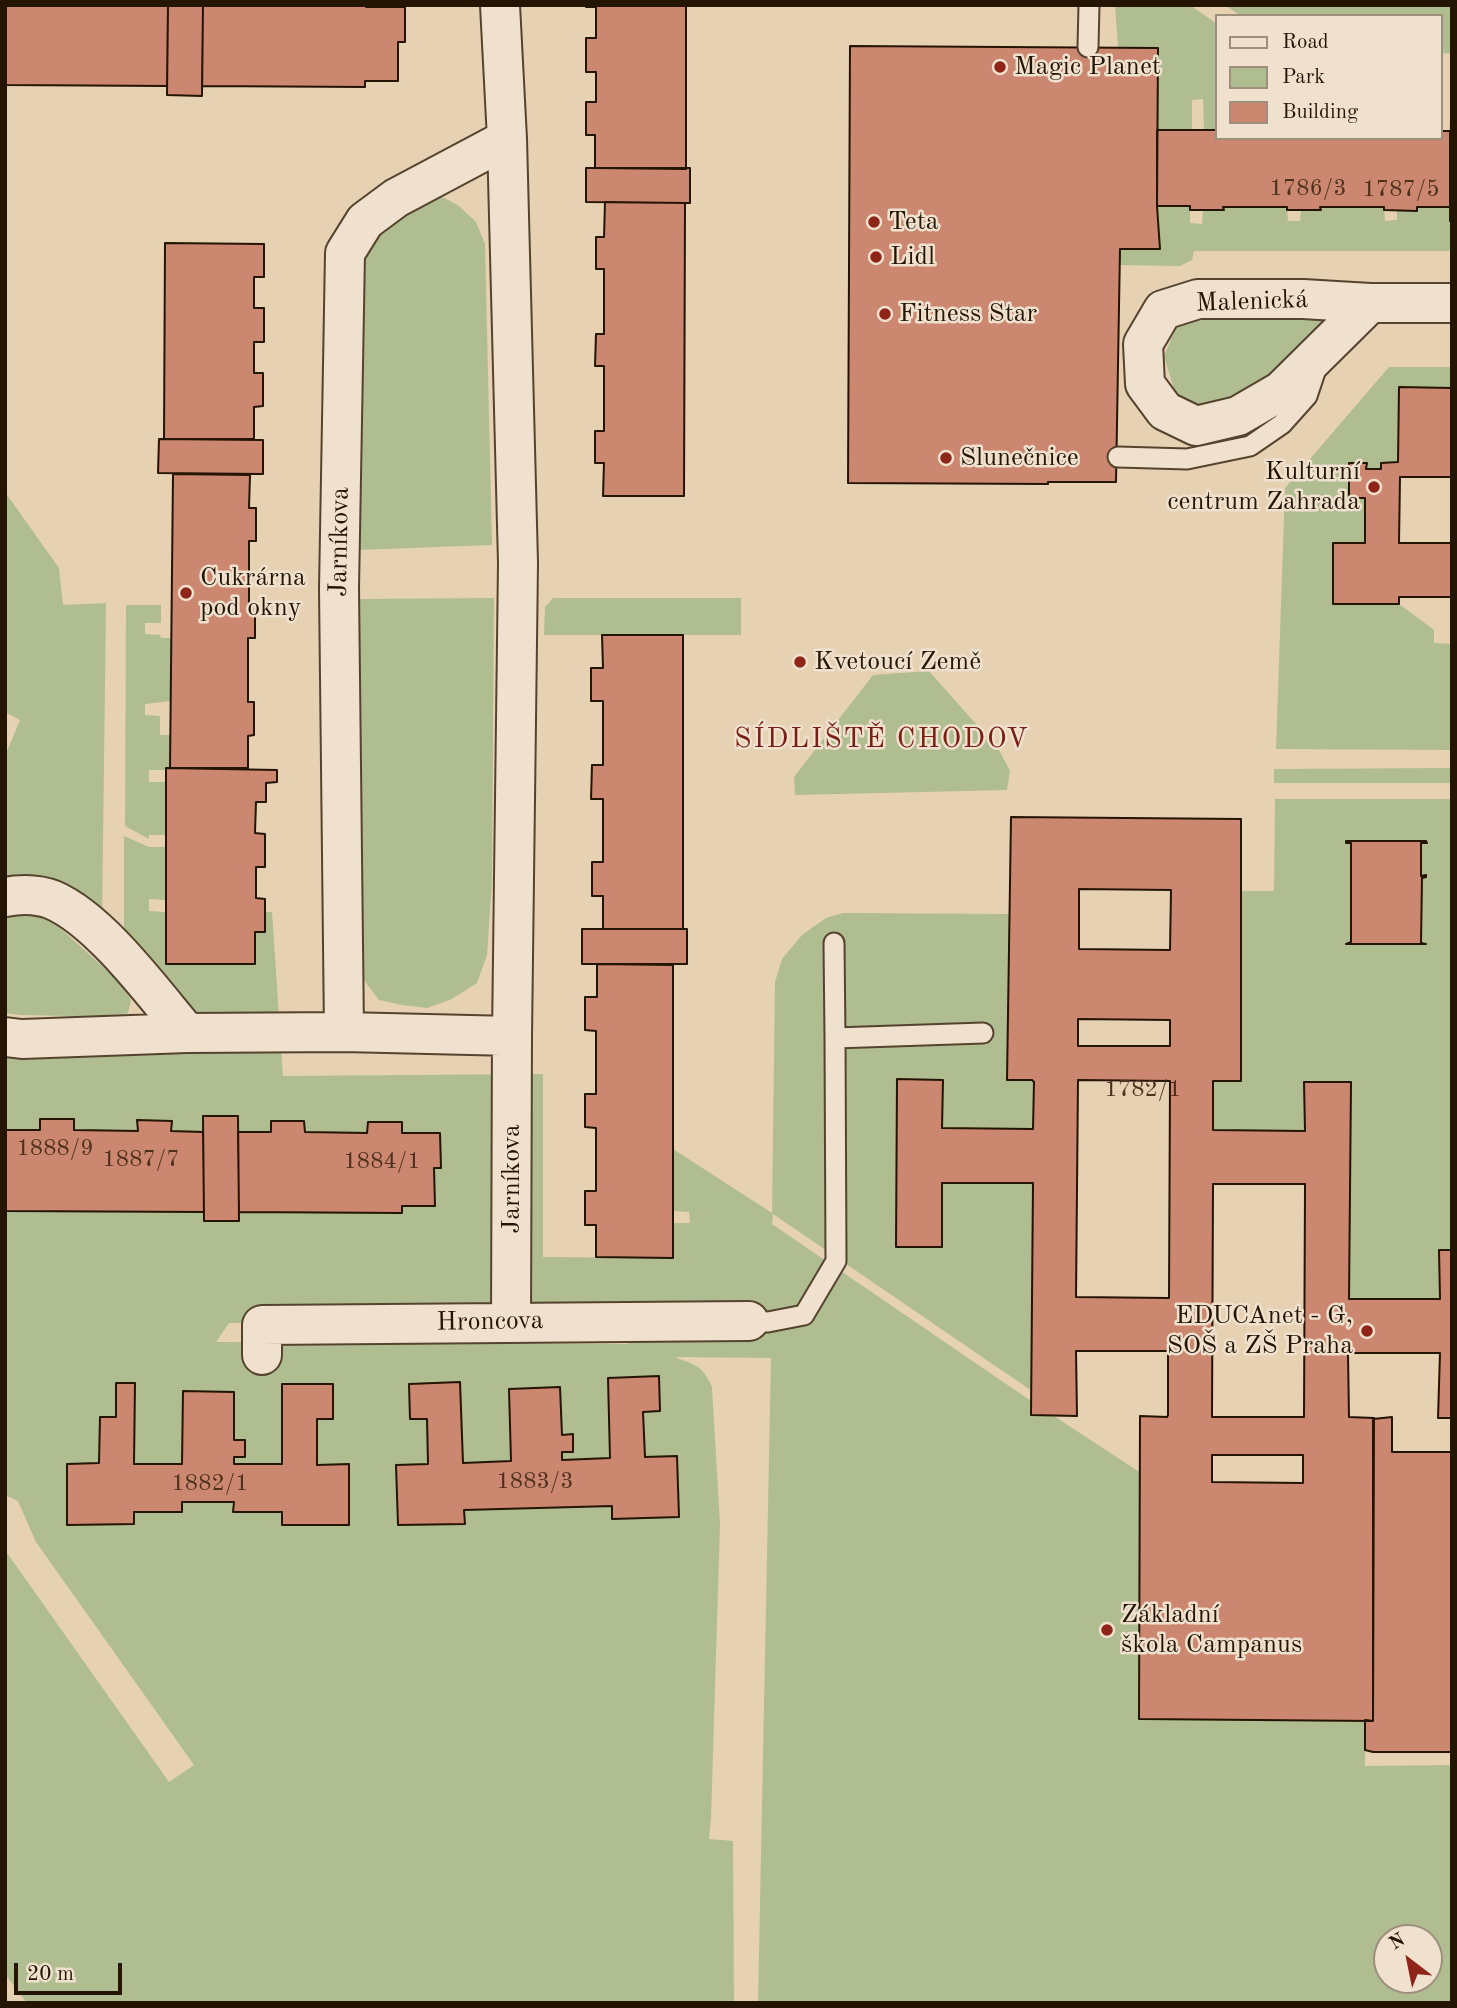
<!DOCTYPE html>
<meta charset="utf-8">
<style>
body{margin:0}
#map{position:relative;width:1457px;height:2008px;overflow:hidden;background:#e7d1b3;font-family:"Old Standard TT",serif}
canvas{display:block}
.frame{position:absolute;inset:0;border:7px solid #241402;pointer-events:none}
.legend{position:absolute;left:1215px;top:14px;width:228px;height:126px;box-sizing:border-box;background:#efe1ce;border:2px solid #9e8f7c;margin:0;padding:9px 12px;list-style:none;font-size:21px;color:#241402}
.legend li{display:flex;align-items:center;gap:14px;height:35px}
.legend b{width:35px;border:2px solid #9e8f7c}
.north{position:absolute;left:1373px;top:1924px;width:70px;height:70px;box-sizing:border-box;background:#efe1ce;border:2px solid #9e8f7c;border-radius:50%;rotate:328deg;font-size:19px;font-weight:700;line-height:28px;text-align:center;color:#241402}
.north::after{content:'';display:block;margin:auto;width:24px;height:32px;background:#8f2418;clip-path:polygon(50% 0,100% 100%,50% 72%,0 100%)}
.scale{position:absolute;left:14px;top:1963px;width:108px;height:32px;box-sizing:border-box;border:4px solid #241402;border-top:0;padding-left:9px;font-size:21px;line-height:24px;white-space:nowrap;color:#241402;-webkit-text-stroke:5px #efe1ce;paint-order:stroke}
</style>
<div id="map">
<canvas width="1457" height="2008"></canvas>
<div class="frame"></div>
<ul class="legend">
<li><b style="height:9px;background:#efe1ce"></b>Road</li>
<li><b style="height:19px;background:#afbd91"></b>Park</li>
<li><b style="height:19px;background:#cb876f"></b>Building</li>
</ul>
<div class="north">N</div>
<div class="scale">20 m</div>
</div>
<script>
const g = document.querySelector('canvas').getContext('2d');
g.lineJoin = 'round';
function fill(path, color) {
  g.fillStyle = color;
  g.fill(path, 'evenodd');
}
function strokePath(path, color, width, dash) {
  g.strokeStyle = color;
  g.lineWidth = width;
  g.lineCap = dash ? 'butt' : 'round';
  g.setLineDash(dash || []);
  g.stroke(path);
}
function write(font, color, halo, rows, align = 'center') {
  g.font = font + ' "Old Standard TT",serif';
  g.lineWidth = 5;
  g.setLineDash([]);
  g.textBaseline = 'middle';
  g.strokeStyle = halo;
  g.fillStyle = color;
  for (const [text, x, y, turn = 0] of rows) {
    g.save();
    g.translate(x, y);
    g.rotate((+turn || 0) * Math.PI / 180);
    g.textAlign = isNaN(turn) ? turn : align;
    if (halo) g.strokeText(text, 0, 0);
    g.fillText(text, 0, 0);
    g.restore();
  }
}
fill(new Path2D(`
 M1115,5H1190L1217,24V130H1204L1203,99L1192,100V130H1157L1158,48H1118Z
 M1225,5H1452V54L1441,53V16H1241Z
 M439,195L459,206L476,222L485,244L492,545L357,550L360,277L365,253L391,221Z
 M1157,206H1190V223L1202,224L1203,210H1223V207H1287L1288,221H1300L1301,210H1320V207H1384L1385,221L1397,220V210L1417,211V207H1450L1452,251H1194L1192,260L1180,266L1120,265V249H1160Z
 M1219,304L1322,318L1325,328L1324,338L1242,399L1198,408L1176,396L1164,356L1179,321Z
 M1389,367H1452V388H1400L1398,462L1381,463V469H1366L1367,463L1349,464L1365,498V543L1333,544V603L1399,604L1434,630V643L1452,644V750L1276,749L1285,488Z
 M5,492L59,568L63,605L106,603L102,923L5,882V756L20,720L5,712Z
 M494,598L492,881L487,955L477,983L452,999L427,1008L402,1005L379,1000L366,983L354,962L356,599Z
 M553,598H741V635H544L545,607Z
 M126,605H161V623H145V634L160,635L161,638H171V701L145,704V715L160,716V735H171L170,768H166V770H149V782H166V835H149V839L125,826Z
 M929,671L999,750L1010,771L1007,790L795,795L794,777L873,675Z
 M1452,768V783H1274V769Z
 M1275,799H1452V1250L1440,1299H1349L1351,1083L1305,1082V1131L1213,1130V1081H1241L1240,891H1274ZM1346,841L1427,843H1421V876L1426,877L1422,878L1421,943L1426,944H1346L1351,942V843H1347Z
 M124,836L149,847H166V900L149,899V911L165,912L166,964H255V932H265V912H272L283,1076L543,1074V1257L672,1258L673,1223H690L689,1212L673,1211V1149L772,1213L775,982L782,959L802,935L826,918L843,913L1010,914L1007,1080H1032L1034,1082L1033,1129L942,1128L896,1246L942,1247V1183H1033L1032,1391L773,1214L772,1224L1031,1401V1415L1054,1416L1141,1473L1365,1720V1766L1452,1765V2003H758L771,1358L675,1357C694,1365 702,1364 712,1387L720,1524L711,1818L709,1839L733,1841L734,2003H27L5,1974V1550L169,1782L194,1765L36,1542L18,1501L5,1495V1211L204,1212L205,1221H239V1212L402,1213V1206H435L434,1168L441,1167L440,1133H402L401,1122H368L367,1133L305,1132L304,1121H271V1132L171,1131V1121L138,1120V1131L74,1130V1119H41L40,1130H5V1042L155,1048V987L124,943ZM642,1318L628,1344L216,1342L229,1323ZM659,1376L660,1411L643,1412L645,1457L677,1456L679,1517L612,1519V1506L464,1510V1524L398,1525L396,1465L428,1464L427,1419H410L409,1384L460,1382L463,1463L511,1461L509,1389L560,1387L562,1435H573V1452H562V1460L610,1458L608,1378ZM116,1383L134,1384V1464H182L234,1440H245V1457H234V1464H282L333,1384V1419H317V1465H349V1525H282V1512H234V1502H182V1512H134V1524H68V1464L99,1463L100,1418L116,1417ZM1387,1938H1429V1980H1387Z
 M32,911L59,927L123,985L131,1000L128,1013L117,1017L20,1015L5,1013V917Z`), '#afbd91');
const building = new Path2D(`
 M5,5H168L167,86L5,85Z
 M168,5H203L202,96L167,95Z
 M203,5H366V7H405V42H398V81H365V87L202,86Z
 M587,5H686V169L595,168V135H586V102H596V72H586V38H596V7H586Z
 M850,46L1158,48L1157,206L1160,249H1120L1116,482H1048V484L848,483Z
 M1451,118H1452V221H1450Z
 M1157,130H1217V138H1441V131H1450V207H1417V211L1384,210V207H1320L1321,210H1287V207H1223L1224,210H1190V206H1157Z
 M586,168H690V203L586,202Z
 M605,202L685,203L684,496H603L604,463H595V431H604V366H595L596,334H604V269H596V237H604Z
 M165,243L264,244V277H254V308H264V342H254V373H263V406L254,407V439H164Z
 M1399,387L1452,388V477H1400L1399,543H1452V597H1399V604H1333V543H1365V498H1349V463H1367L1366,469H1381V463L1398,462Z
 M159,439L263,440V474L158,473Z
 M173,474L250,475L249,508H256V541H249V605H255V638H248V702H254V735L248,736V768H170Z
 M602,635H683V929H603V896H592V862H603V799H591L592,765H603V701H591V668H603Z
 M166,768L277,770V782L266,783V802H256L255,833L265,834V867H256V898L265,899V932H255V964H166Z
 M1011,817L1241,819V1081H1213V1130L1305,1131L1304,1082H1351L1349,1299H1440L1439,1250H1452V1418H1438L1440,1353H1348L1349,1417L1374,1418L1373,1721L1139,1719L1140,1416L1167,1417L1168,1415V1351H1076L1077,1416L1031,1415L1033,1183H942V1247H896L897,1079L943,1080L942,1128L1033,1129L1034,1082L1032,1080H1007ZM1079,889L1171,890L1170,950L1079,949ZM1078,1019L1170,1020V1046H1078ZM1078,1080L1170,1081L1169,1298L1076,1297ZM1213,1184H1305L1304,1417H1212ZM1212,1455H1303V1483L1212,1482Z
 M1346,841H1426L1427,843H1421V876L1426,875V877L1422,878L1421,943L1426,944H1346L1351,942V843H1346Z
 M582,929H687V964H582Z
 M597,964L673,965V1258L596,1257V1225H585V1191H596V1128L585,1127V1094H596V1031L585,1030V997H597Z
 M203,1116H238L239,1221H204Z
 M40,1119H74V1130L138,1131L137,1120L172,1121L171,1131L203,1132L204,1212L5,1211V1130H40Z
 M271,1121H304L305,1132L367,1133L368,1122H402V1133H440L441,1168H434L435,1206H402V1213L239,1212L238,1132H271Z
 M659,1376L660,1411L643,1412L645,1457L677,1456L679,1517L612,1519V1506L464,1510L465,1524L398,1525L396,1465L428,1464L427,1419H410L409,1384L460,1382L463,1463L511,1461L509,1389L560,1387L562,1435L573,1434V1452H562V1460L610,1458L608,1378Z
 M116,1383H135L134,1464H182L183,1391L234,1392V1440H245V1457H234V1464H282V1384H333V1419H317V1465L349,1464V1525H282V1512H233L234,1502H182V1512H134V1524L67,1525V1464L99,1463L100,1417H116Z
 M1392,1417V1452H1452V1752H1373L1365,1750V1720L1373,1721V1419Z`);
fill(building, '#cb876f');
strokePath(building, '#241402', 2);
const service = new Path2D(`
 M1088,47L1089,5
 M1118,457L1187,459L1250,446L1282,424L1307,396L1317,366
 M834,943L835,1038
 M749,1321L768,1322L804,1315L836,1261L835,1038L983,1033`);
const minor = new Path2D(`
 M500,5L507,139L518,563L512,1036L511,1321
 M1370,303L1281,391L1238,416L1196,426L1165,411L1145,384L1143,344L1163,310L1198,299H1303L1370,303H1452
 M5,897C21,894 38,894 53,900C101,921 153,993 187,1033
 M344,1032L339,589L345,253L365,221L396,198L507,139
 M5,1037L22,1039L187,1033L344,1032L512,1036
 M262,1355V1325L749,1321`);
strokePath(service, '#55432e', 23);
strokePath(minor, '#55432e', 42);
strokePath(service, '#efe1ce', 19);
strokePath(minor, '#efe1ce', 38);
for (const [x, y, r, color] of [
 [1000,67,7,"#8f2418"],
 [874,222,7,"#8f2418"],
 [876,257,7,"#8f2418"],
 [885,314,7,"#8f2418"],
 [946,458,7,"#8f2418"],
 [1374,487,7,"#8f2418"],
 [186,593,7,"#8f2418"],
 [800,662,7,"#8f2418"],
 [1367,1331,7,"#8f2418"],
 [1107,1630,7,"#8f2418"]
]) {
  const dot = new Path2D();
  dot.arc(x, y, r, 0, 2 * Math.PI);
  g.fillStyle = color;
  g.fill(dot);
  strokePath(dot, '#efe1ce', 2.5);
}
write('23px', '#4e311d', null, [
 ["1786/3",1308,189],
 ["1787/5",1401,190],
 ["1782/1",1143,1090],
 ["1888/9",55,1149],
 ["1887/7",141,1160],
 ["1884/1",382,1162],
 ["1883/3",535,1482],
 ["1882/1",210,1484]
]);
write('26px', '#241402', '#efe1ce', [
 ["Magic Planet",1014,67],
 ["Teta",888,222],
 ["Lidl",890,257],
 ["Fitness Star",899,314],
 ["Slunečnice",960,458],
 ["Kulturní",1360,472,"right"],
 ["centrum Zahrada",1360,502,"right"],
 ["Cukrárna",200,578],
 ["pod okny",200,608],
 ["Kvetoucí Země",814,662],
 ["EDUCAnet - G,",1353,1316,"right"],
 ["SOŠ a ZŠ Praha",1353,1346,"right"],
 ["Základní",1121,1615],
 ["škola Campanus",1121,1645]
], 'left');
write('26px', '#241402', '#efe1ce', [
 ["Malenická",1252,302,-2],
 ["Jarníkova",340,542,-89],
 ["Jarníkova",512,1179,-90],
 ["Hroncova",490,1322,-1]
]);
g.letterSpacing = '2px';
write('28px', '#7a1f14', '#efe1ce', [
 ["SÍDLIŠTĚ CHODOV",882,740]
]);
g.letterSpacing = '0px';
</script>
